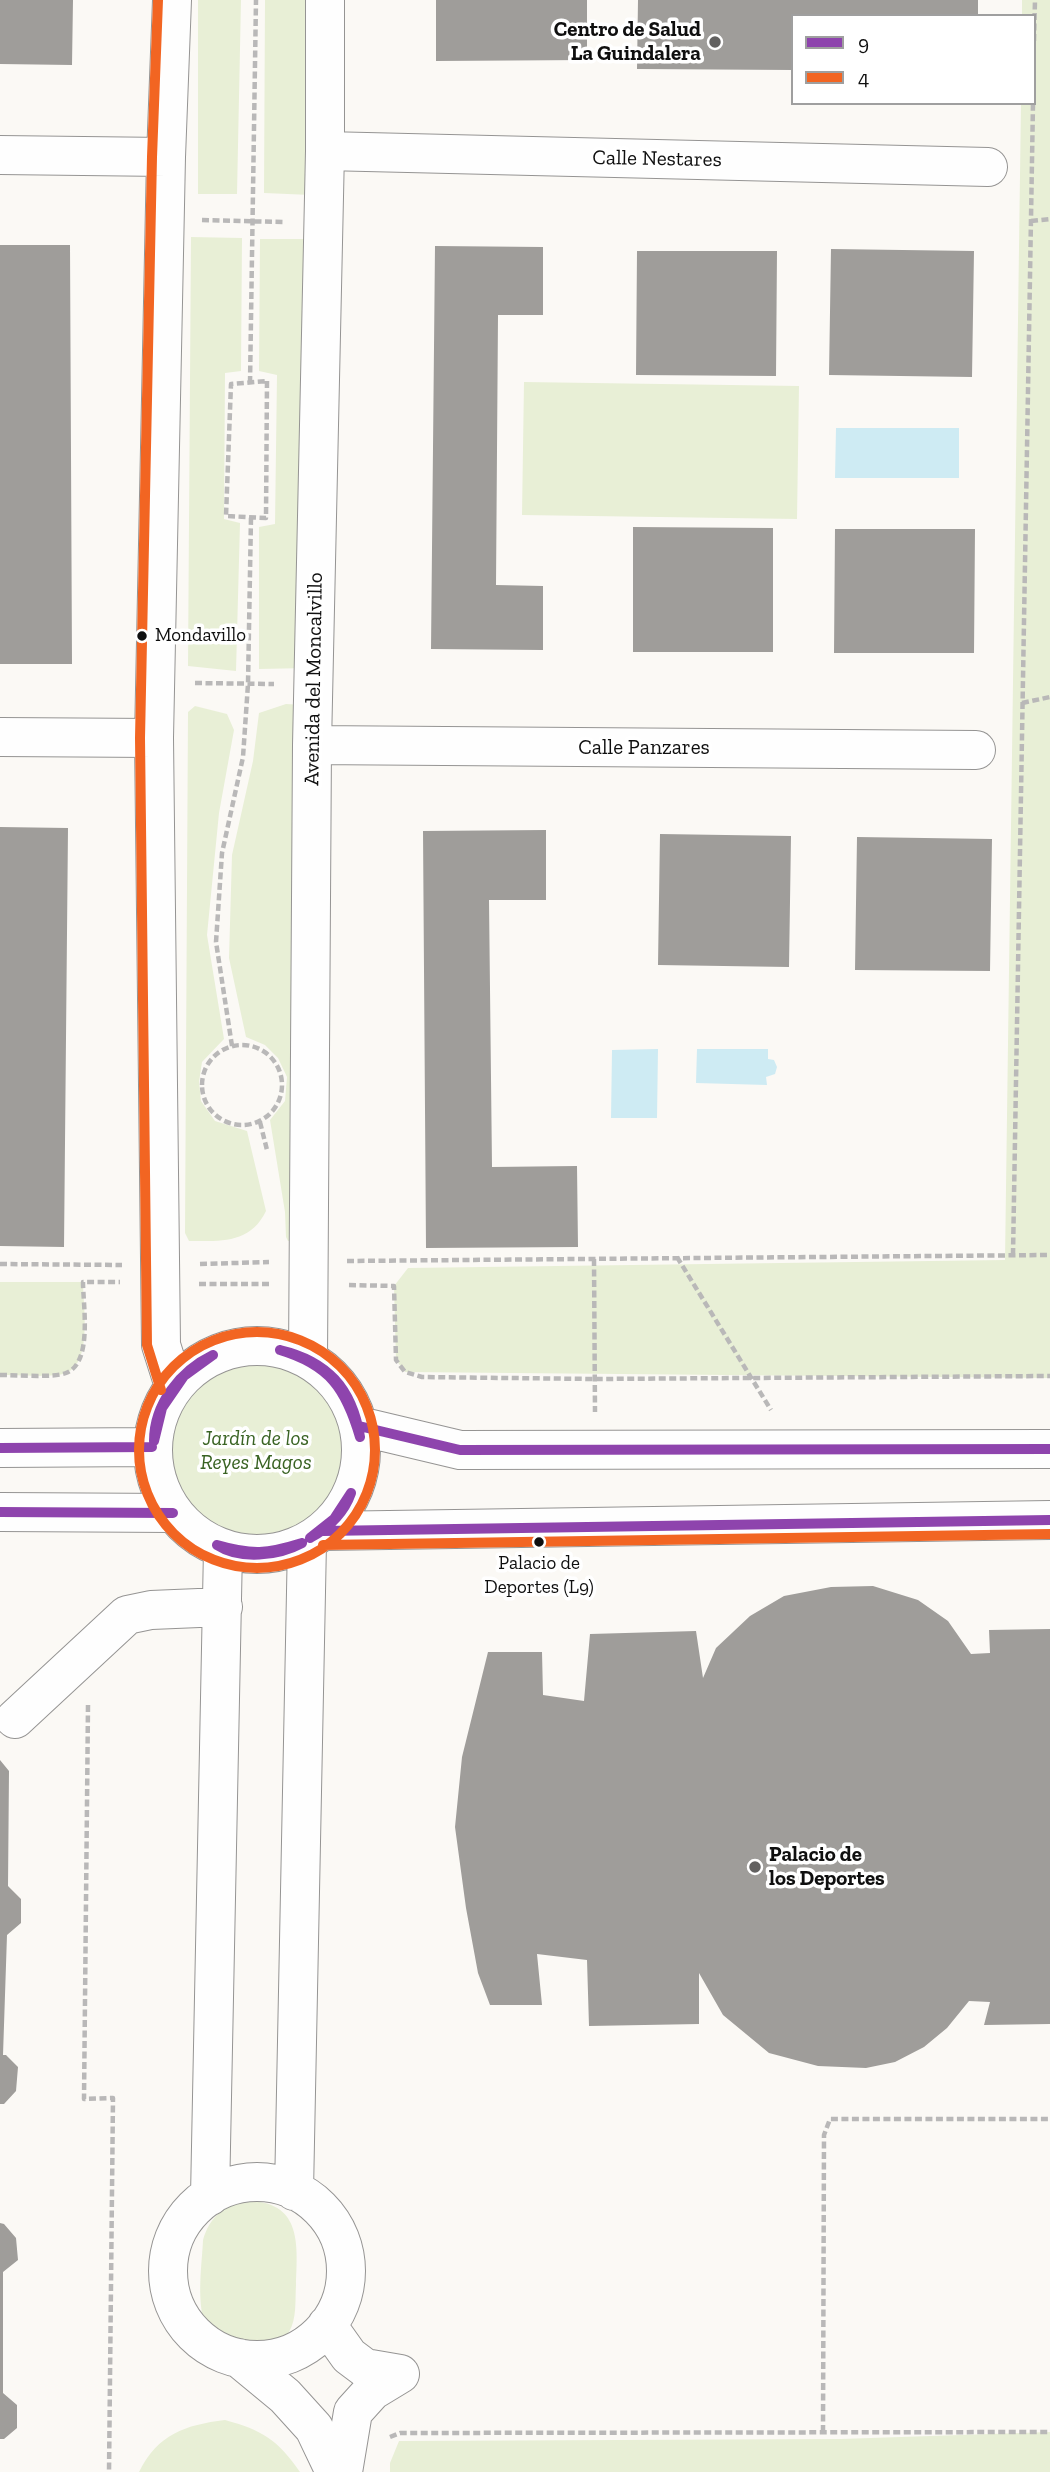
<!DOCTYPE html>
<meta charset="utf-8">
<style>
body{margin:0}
#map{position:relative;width:1050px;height:2472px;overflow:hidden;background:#fbf9f5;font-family:"Zilla Slab",serif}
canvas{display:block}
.legend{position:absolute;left:791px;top:14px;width:245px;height:91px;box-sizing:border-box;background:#fff;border:2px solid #9f9f9f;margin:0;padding:9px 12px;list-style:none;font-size:21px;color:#0f0f0f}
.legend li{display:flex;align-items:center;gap:14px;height:35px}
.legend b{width:35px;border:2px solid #9f9f9f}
</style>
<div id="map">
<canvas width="1050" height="2472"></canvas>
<ul class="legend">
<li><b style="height:9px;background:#8e44ad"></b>9</li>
<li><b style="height:9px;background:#f26522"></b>4</li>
</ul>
</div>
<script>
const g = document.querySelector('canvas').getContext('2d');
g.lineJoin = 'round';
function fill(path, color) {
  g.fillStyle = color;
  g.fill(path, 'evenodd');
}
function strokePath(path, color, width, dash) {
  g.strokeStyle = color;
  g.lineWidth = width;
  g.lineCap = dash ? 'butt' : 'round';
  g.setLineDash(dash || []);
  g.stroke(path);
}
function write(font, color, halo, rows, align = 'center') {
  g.font = font + ' "Zilla Slab",serif';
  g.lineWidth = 7;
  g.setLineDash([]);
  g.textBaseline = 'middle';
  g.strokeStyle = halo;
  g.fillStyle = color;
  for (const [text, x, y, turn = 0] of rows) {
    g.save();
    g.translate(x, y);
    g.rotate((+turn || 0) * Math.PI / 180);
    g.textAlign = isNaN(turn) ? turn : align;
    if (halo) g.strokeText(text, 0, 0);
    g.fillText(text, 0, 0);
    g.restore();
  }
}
fill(new Path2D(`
 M198,0H241L237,194H198Z
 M265,0H312L311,195L264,193Z
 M1022,0H1050V1378L405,1372L396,1360L394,1286L408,1268L1005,1260L1021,103H1034V16H1022Z
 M191,237L242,238L241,371L225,373L224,519L240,523L236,671L188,666Z
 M260,239H310L308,668L259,669V527L275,524L277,375L259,371Z
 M524,382L799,386L797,519L522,515Z
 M286,704L304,705L299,1243L288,1241L286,1237L285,1212L270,1120L285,1101L287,1077L278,1058L265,1045L246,1037L229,958L232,855L253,761L259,713Z
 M195,706L227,714L234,730L219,813L207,935L224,1039L202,1062L199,1082L201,1101L215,1121L247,1131L266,1211C250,1244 221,1241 189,1241L185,1233L188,712Z
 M0,1282H83C83,1305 93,1363 66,1373C53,1378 16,1375 0,1375Z
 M169 1451a87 87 0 1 1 174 0a87 87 0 1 1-174 0Z
 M244,2201C301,2200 298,2241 296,2285C295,2300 297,2319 289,2332C282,2345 264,2356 248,2352C238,2350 227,2348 218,2342C192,2325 202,2268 203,2240C210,2217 222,2207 244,2201Z
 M225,2420C262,2430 278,2440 300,2472H139C158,2434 185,2425 225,2420Z
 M1050,2432V2472H390V2463L399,2441L841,2439Z`), '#e8efd6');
fill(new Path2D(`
 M836,428H959V478H835Z
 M658,1049L657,1118H611L612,1050Z
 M697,1049H768V1059L774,1060L777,1067L775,1074L766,1077L767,1085L696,1083Z`), '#ceebf3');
fill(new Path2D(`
 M0,0H73L72,65L0,64Z
 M436,0H587V60L436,61Z
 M638,0H978V16H793V70L637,69Z
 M0,245H70L72,664H0Z
 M435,246L543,247V315H498L496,585L543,586V650L431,649Z
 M831,249L974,251L972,377L829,375Z
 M637,251H777L776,376L636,375Z
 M633,527L773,528V652H633Z
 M835,529H975L974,653H834Z
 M0,827L68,828L64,1247L0,1246Z
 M546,830V900H489L492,1167L577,1166L578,1247L426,1248L423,831Z
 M660,834L791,836L789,967L658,965Z
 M857,837L992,839L990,971L855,970Z
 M873,1586L918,1600L948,1621L971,1654L990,1653L989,1630L1050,1629V2024L984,2025L990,2002L969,2001L947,2028L924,2047L895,2062L866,2068L818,2066L769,2053L723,2015L699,1973V2024L589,2026L587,1960L537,1954L542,2005H490L478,1973L466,1908L455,1827L462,1757L488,1652H542L543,1695L584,1701L590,1634L696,1631L703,1678L716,1648L750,1616L784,1596L831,1587Z
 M0,1760L9,1771L8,1886L21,1899V1923L7,1935L3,2055H6L18,2067L16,2091L4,2104H0Z
 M0,2223L4,2224L16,2238L18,2260L3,2272V2393L17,2405V2428L4,2439H0Z`), '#9f9d9a');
const minor = new Path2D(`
 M172,0L166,157L154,738L161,1345L174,1386
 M325,151L988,167
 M0,155L166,157
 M0,737L154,738
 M312,745L976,750
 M153 1450a104 104 0 1 1 208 0a104 104 0 1 1-208 0Z
 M308,1358L312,745L325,151V0
 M359,1426L460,1450L1050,1449
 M0,1448L152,1447
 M0,1512L173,1513
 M323,1531L1050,1520
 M15,1719L127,1615L151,1610L223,1607
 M168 2271a89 89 0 1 1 178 0a89 89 0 1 1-178 0Z
 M294,2191L307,1542
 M210,2196L223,1549
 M327,2325L349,2356L365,2368L400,2374
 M239,2358L285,2396L314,2428L335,2472
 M343,2472L353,2412L372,2391L400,2374`);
strokePath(minor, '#959493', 40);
strokePath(new Path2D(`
 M1034,41L1035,0
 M202,220L284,222
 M1031,221L1050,219
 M267,381L266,518L226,516L231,384Z
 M250,383L256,0
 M195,683L274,684
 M1022,703L1050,697
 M202 1085a40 40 0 1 1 80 0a40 40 0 1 1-80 0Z
 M232,1046L216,942L222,853L243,757L248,684L251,517
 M260,1122L267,1150
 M1013,1255L1033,103
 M677,1257L771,1410
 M594,1259L595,1412
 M347,1261L1050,1255
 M0,1264L122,1265
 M200,1264L269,1262
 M199,1284H270
 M349,1285L394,1286L396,1360L405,1372L422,1377L595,1379L1050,1376
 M0,1375C16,1375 53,1378 66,1373C93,1363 83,1305 83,1282H120
 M88,1705L84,2099L113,2098L109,2472
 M823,2432L824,2135L830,2119H1050
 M390,2437L400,2433L1050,2432`), '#b9b8b8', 4.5, [7, 3.5]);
strokePath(minor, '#fefefe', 38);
strokePath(new Path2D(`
 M280,1350C327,1361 352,1388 360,1437
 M280,1350C330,1365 346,1389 360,1437
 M359,1426L460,1450L1050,1449
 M154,1441C154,1404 180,1371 213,1355
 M154,1441L162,1408L184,1376L213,1355
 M0,1448L152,1447
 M0,1512L173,1513
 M323,1531L1050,1520
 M310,1538L334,1519L351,1493
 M310,1538C328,1528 344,1513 351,1493
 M217,1545C252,1555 267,1554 302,1543
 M217,1545C240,1560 278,1556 302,1543`), '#8e44ad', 10);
strokePath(new Path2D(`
 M158,0L152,157L140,738L147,1345L161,1390
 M139 1450a118 118 0 1 1 236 0a118 118 0 1 1-236 0Z
 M323,1545L1050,1534`), '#f26522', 10);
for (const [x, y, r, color] of [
 [715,42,7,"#626160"],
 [142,636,6,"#0f0f0f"],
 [539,1542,6,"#0f0f0f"],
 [755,1867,7,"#626160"]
]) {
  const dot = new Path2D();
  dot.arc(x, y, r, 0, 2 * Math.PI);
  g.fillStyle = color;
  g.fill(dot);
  strokePath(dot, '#fff', 2.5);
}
write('19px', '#0f0f0f', '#fff', [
 ["Mondavillo",155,636],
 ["Palacio de",539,1564,"center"],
 ["Deportes (L9)",539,1588,"center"]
], 'left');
write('bold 21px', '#0f0f0f', '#fff', [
 ["Centro de Salud",701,30],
 ["La Guindalera",701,54],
 ["Palacio de",769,1855,"left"],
 ["los Deportes",769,1879,"left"]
], 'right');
write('21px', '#0f0f0f', '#fff', [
 ["Calle Nestares",657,159,1],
 ["Avenida del Moncalvillo",314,679,-89],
 ["Calle Panzares",644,748]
]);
write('italic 21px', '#396323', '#fff', [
 ["Jardín de los",256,1439],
 ["Reyes Magos",256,1463]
]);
</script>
